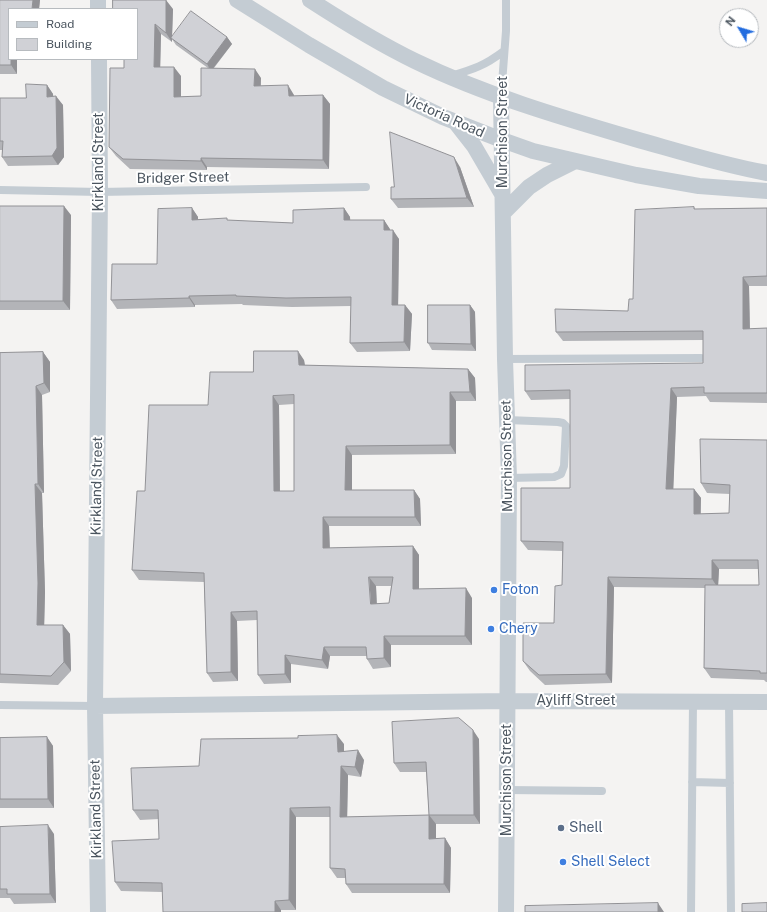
<!DOCTYPE html>
<style>
body{margin:0}
#map{position:relative;width:767px;height:912px;overflow:hidden;background:#f4f3f2;font-family:"Public Sans",sans-serif}
canvas{display:block}
.legend{position:absolute;left:8px;top:8px;width:130px;height:52px;box-sizing:border-box;background:#fff;border:1px solid #b7bbbf;margin:0;padding:5px 7px;list-style:none;font-size:12px;color:#4b555f}
.legend li{display:flex;align-items:center;gap:8px;height:20px}
.legend b{width:20px;border:1px solid #b7bbbf}
.north{position:absolute;left:719px;top:8px;width:40px;height:40px;box-sizing:border-box;background:#fff;border:1px solid #b7bbbf;border-radius:50%;rotate:308deg;font-size:11px;font-weight:700;line-height:16px;text-align:center;color:#4b555f}
.north::after{content:'';display:block;margin:auto;width:14px;height:18px;background:#226cdf;clip-path:polygon(50% 0,100% 100%,50% 72%,0 100%)}
</style>
<div id="map">
<canvas width="767" height="912"></canvas>
<ul class="legend">
<li><b style="height:5px;background:#c4ccd3"></b>Road</li>
<li><b style="height:11px;background:#d0d1d6"></b>Building</li>
</ul>
<div class="north">N</div>
</div>
<script>
const g = document.querySelector('canvas').getContext('2d');
g.lineJoin = 'round';
function strokePath(path, color, width, dash) {
  g.strokeStyle = color;
  g.lineWidth = width;
  g.lineCap = dash ? 'butt' : 'round';
  g.setLineDash(dash || []);
  g.stroke(path);
}
function fill(path, color) {
  g.fillStyle = color;
  g.fill(path, 'evenodd');
}
function write(font, color, halo, rows, align = 'center') {
  g.font = font + ' "Public Sans",sans-serif';
  g.lineWidth = 4;
  g.setLineDash([]);
  g.textBaseline = 'middle';
  g.strokeStyle = halo;
  g.fillStyle = color;
  for (const [text, x, y, turn = 0] of rows) {
    g.save();
    g.translate(x, y);
    g.rotate((+turn || 0) * Math.PI / 180);
    g.textAlign = isNaN(turn) ? turn : align;
    if (halo) g.strokeText(text, 0, 0);
    g.fillText(text, 0, 0);
    g.restore();
  }
}
strokePath(new Path2D(`
 M451,76C474,69 484,66 504,51
 M501,97L506,31V0
 M0,190L100,192L366,187
 M505,359L701,358
 M507,420L558,422L563,423L566,426L564,466L561,474L554,477L509,478
 M729,702L731,912
 M0,705L95,706
 M692,782L730,783
 M507,790L602,791
 M691,912L693,702`), '#c4ccd3', 8);
strokePath(new Path2D(`
 M237,0L309,45L383,88L443,117L502,140L533,151L636,175L699,186L767,191
 M310,0C344,22 378,43 415,61C485,95 560,117 635,139C678,151 722,165 767,173
 M98,9V0
 M501,97L505,359L509,478L506,912
 M456,123L474,146L502,194
 M503,213L529,187L547,175L575,161
 M95,706L508,701L767,702
 M98,912L95,706L100,192L99,59`), '#c4ccd3', 16);
fill(new Path2D(`
 M0,0H40L39,9H9L17,74H0Z
 M137,9H173L172,36L227,37L232,44L214,68L261,78V86L294,95V96L323,95L330,104L329,169L207,167V170L130,169L116,156L109,147L124,68ZM161,34L172,42V39L176,45L208,68L201,96L181,97V76L160,67Z
 M47,85L53,94V96L63,105L64,157L58,165L8,166L2,157V150H0V98H26Z
 M460,167L474,207L398,208L391,199L394,187Z
 M0,206L71,215L70,310H0Z
 M694,207L695,209L767,208V286H749L750,329L767,328V403L710,402L706,396L677,397L673,489H694L701,498V514L729,513L730,494L707,493L701,483L767,440V682H766L764,680L711,678L704,668L705,588L614,587L612,683L545,685L530,671L523,661L554,623L562,585V551L528,550L521,541L570,488V399L531,400L525,391L703,363V340L563,341L556,332L628,311L633,299ZM719,569H759V585H718Z
 M192,208L198,217V219L293,223L344,208L350,217V220H384L390,230L399,239L398,305H405L412,314L410,351L357,352L350,343L351,306L292,307L243,305L242,304L195,305V307L117,309L111,300L157,264Z
 M470,305L475,312L476,351L432,350L428,343Z
 M43,352L50,362V392L42,395L44,493H42L45,592L44,625H63L70,634L71,671L58,685L0,683V353Z
 M304,360L305,365L468,369L475,378L476,401H456V454L352,455V490H414L420,499L421,526H329L330,548L413,546L419,555V589L472,598V645H391V667L373,669L367,659V656H330L328,669L291,664V683L264,684L258,675L257,620L237,621L238,681L213,682L207,673L204,582L139,580L132,570L145,491L208,405L253,372ZM294,404V491H280L279,405ZM376,586H391L389,603L377,604Z
 M47,737L53,746L54,808H0V738Z
 M479,739L480,824H436V839L445,838L451,848L450,893H352L346,884V878H337L330,868V817H296V910H281L162,892L121,891L115,882L159,839V819L140,820L133,810L199,766L344,744V751L364,760L361,777L348,775L347,817L429,815L426,772H400L394,763Z
 M0,827L54,834L56,903L14,904L10,898H0Z`), '#b3b4b8');
fill(new Path2D(`
 M33,0H40L39,9H32Z
 M166,0L173,9L172,38H171L172,39V42L166,33Z
 M155,24L161,34L160,77L154,67Z
 M227,37L232,44L211,71L207,64Z
 M11,59H17V74L11,65Z
 M174,67L181,76V106L174,97Z
 M255,69L261,78L260,96L254,86Z
 M47,85L53,94L54,106L47,97Z
 M288,85L294,95L295,105L289,96Z
 M323,95L330,104L329,169L323,160Z
 M56,96L63,105L64,157L58,165L52,156Z
 M454,157L460,167L474,207L467,198Z
 M201,158L207,167V170L201,161Z
 M64,206L71,215L70,310L63,301Z
 M192,208L198,217V229L192,220Z
 M344,208L350,217L351,229L344,220Z
 M384,220L390,229V239L384,230Z
 M393,230L399,239L398,314L392,305Z
 M743,277L749,286L750,338L743,329Z
 M189,296L195,305V307L189,298Z
 M405,305L412,314L410,351L404,342Z
 M470,305L475,312L476,351L471,344Z
 M298,351L304,360L306,374L299,365Z
 M43,352L50,362V392L44,383Z
 M468,369L475,378L476,401L470,392Z
 M36,386L42,395L44,493L38,484Z
 M671,388L677,397L673,498L666,489Z
 M450,392L456,401V454L450,445Z
 M273,396L279,405L280,501L274,491Z
 M346,446L352,455V499L345,490Z
 M35,484L42,493L45,592L44,634L37,625Z
 M694,489L701,498L700,523L694,514Z
 M414,490L420,499L421,526L415,517Z
 M323,517L329,526L330,558L323,548Z
 M413,546L419,555V598L413,589Z
 M712,560L719,569L718,588L712,579Z
 M369,577L376,586L377,613L371,604Z
 M608,577L614,587L612,683L606,674Z
 M466,588L472,598V645L465,636Z
 M231,612L237,621L238,681L231,672Z
 M63,625L70,634L71,671L64,662Z
 M384,636L391,645V667L384,658Z
 M324,647L330,656L328,669L322,660Z
 M285,655L291,664V683L285,674Z
 M473,730L479,739L480,824L474,815Z
 M337,735L344,744V761L338,752Z
 M47,737L53,746L54,808L48,799Z
 M358,750L364,760L361,777L355,767Z
 M341,766L348,775L347,826L340,817Z
 M290,808L296,817V910L289,900Z
 M429,815L436,824V848L429,839Z
 M48,825L54,834L56,903L50,894Z
 M445,838L451,848L450,893L444,884Z
 M275,901L281,910V912H275Z
 M658,903L664,912H658Z`), '#929296');
const building = new Path2D(`
 M0,0H33L32,9H9V59H11V65H0Z
 M113,0H166V33L155,24L154,67H174V97L201,96V68L255,69L254,86L288,85L289,96L323,95V160L201,158V161L123,159L109,147L110,68H124V59H137V9H113Z
 M191,11L227,37L207,64L171,38Z
 M26,84L47,85V97L56,96L57,148L52,156L2,157L3,141H0V98H26Z
 M390,132L454,157L467,198L391,199V187H394Z
 M0,206H64L63,301H0Z
 M694,207V209L767,208V276L743,277V329L767,328V393H704V387L671,388L666,489H694V514L729,513L730,485L701,483L700,439L767,440V673H760V671L704,668L705,585H759L758,560H712V579L608,577L606,674L539,675L523,661V623H554L555,586L562,585L563,542L521,541V488H570V390L525,391V365L703,363V331L556,332L555,309L628,311L629,299H633L635,210Z
 M192,208V220L227,218V220L293,223V210L344,208V220H384V230H393L392,305H405L404,342L350,343L351,297L286,298L236,296V295L189,296V298L111,300L112,264H157L158,209Z
 M428,305H470L471,344L428,343Z
 M254,351H298L299,365L468,369L470,392H450V445L346,446L345,490H414L415,517H323V548L413,546V589L466,588L465,636H384V658L367,659L366,647H324L322,660L285,655V674L258,675L257,611L231,612V672L207,673L204,573L132,570L137,491H145L149,405H208L210,372H253ZM294,395V491H274L273,396ZM369,577H393L389,603L371,604Z
 M43,352L44,383L36,386L38,484H35L38,583L37,625H63L64,662L51,676L0,674V353Z
 M459,718L473,730L474,815H429L426,762L394,763L392,722Z
 M337,735L338,752L358,750L355,767L341,766L340,817L429,815V839L445,838L444,884H346L345,869L330,868V807L290,808L289,900L275,901V912H163L162,883L115,882L112,841L159,839L158,810H133L131,768L199,766L201,739L298,738V736Z
 M47,737L48,799H0V738Z
 M48,825L50,894H7V889H0V827Z
 M658,903V912H525V906Z
 M767,903V912H742V904Z`);
fill(building, '#d0d1d6');
strokePath(building, '#929296', 1);
for (const [x, y, r, color] of [
 [494,590,4,"#3f7fe0"],
 [491,629,4,"#3f7fe0"],
 [561,828,4,"#5c6f8a"],
 [563,862,4,"#3f7fe0"]
]) {
  const dot = new Path2D();
  dot.arc(x, y, r, 0, 2 * Math.PI);
  g.fillStyle = color;
  g.fill(dot);
  strokePath(dot, '#fff', 1.5);
}
write('14px', '#4b555f', '#fff', [
 ["Victoria Road",444,116,24],
 ["Murchison Street",503,132,-90],
 ["Kirkland Street",99,162,-90],
 ["Bridger Street",183,178,-1],
 ["Murchison Street",507,456,-91],
 ["Kirkland Street",97,486,-89],
 ["Ayliff Street",576,701],
 ["Murchison Street",507,780,-90],
 ["Kirkland Street",96,809,-91]
]);
write('14px', '#366cbe', '#fff', [
 ["Foton",502,590],
 ["Chery",499,629],
 ["Shell Select",571,862]
], 'left');
write('14px', '#4e5e75', '#fff', [
 ["Shell",569,828]
], 'left');
</script>
